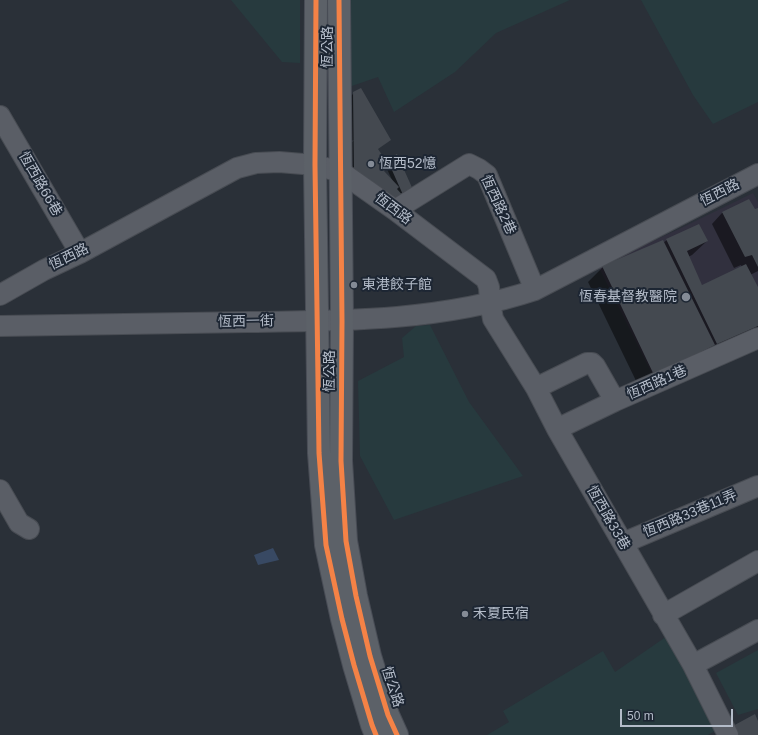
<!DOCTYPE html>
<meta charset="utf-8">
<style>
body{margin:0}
#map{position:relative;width:758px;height:735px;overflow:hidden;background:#2a3038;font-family:Helvetica,sans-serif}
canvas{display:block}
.scale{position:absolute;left:620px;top:709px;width:113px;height:18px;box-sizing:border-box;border:2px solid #b4bcc9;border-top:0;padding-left:5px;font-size:12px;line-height:14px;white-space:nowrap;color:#b4bcc9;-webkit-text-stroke:3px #1d2633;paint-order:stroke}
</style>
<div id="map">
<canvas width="758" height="735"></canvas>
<div class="scale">50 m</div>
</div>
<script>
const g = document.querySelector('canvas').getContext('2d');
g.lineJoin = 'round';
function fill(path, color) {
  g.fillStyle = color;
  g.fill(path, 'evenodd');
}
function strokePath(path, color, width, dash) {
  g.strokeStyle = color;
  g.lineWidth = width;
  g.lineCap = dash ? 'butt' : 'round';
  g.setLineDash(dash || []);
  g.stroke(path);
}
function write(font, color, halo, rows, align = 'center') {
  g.font = font + ' Helvetica,"Noto Sans TC",sans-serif';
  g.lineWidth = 4;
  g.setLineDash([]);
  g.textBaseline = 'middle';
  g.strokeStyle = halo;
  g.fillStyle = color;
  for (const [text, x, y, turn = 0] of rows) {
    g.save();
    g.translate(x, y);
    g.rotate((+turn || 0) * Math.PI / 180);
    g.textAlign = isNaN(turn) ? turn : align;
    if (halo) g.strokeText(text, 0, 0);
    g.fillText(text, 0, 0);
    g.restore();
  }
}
fill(new Path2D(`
 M753,193L758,202V329L654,378L598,266L679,229Z`), '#31303e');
fill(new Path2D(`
 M231,0H300V63L282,62Z
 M347,0H570L496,33L455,72L394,112L378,77L346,88Z
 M641,0H758V102L713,124L693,95Z
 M430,325L469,402L523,476L394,520L360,456L358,381L404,357L402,338L416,326Z
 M673,632L725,725L708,735H487L509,722L503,711L603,651L615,672Z
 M758,650V709L738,715L716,673Z`), '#273a3e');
fill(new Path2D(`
 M273,548L279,560L258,565L254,555Z`), '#384963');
fill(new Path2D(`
 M354,93L390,140L377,149L386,162L388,160L413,192L401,199L347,177V148L354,140L351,141L350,97ZM387,169L393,182L383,172Z
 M749,200L755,211L758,209V271L750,275L758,289V333L640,389L588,282L603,267L663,243L667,240L707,241L692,255L688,257L702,286L742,267L741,265L734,268L712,224L722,213Z`), '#0007');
fill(new Path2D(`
 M361,88L391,140L378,149L390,167L384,171L399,187L397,189L404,197L398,203L354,169L353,92Z
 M397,154L414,192L404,197L387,159Z
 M749,199L755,209L758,208V267L752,255L745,257L722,212Z
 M699,224L708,241L687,251L702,285L746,264L758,287V326L717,344L666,239Z
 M663,240L715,345L654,375L602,266Z
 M755,714L758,721V735H736L731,727Z`), '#444950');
const minor = new Path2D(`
 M0,116L80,253
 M395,210L469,164L479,169L487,175L535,290
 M0,295L44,270L80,253L237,168L256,163L279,162L315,165L341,172L395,210L486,279L489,287L490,302L493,319L536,388L557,429L693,665L728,735
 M0,326C83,325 165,323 248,322C344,321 442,321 535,290L758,174
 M536,388L587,363H592L595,366L615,401
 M557,429L615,401L758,338
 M0,490L19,523L29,529
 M623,543L758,486
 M663,615L758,561
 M693,665L758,630`);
const major = new Path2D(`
 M316,0L315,165L319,453L326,545L342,619L354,665L372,725L376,735
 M339,0L342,321L341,461L346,541L356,596L370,656L388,715L397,735`);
strokePath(minor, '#484c53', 22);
strokePath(major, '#484c55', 24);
strokePath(minor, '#5a5e66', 20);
strokePath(major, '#5c6168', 22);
strokePath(new Path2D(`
 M316,0L315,165L319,453L326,545L342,619L354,665L372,725L376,735
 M339,0L342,321L341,461L346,541L356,596L370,656L388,715L397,735`), '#f48246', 5);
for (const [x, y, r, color] of [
 [371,164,4,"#848b96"],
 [354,285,4,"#848b96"],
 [686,297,5,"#848b96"],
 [465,614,4,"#848b96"]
]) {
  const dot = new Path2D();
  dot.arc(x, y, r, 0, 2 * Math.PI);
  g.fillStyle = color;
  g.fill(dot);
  strokePath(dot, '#1d2633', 1.5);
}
write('14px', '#b4bcc9', '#1d2633', [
 ["恆公路",328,47,-90],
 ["恆西路66巷",40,184,60],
 ["恆西路",720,193,-27],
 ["恆西路2巷",498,205,65],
 ["恆西路",393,209,37],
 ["恆西路",69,257,-26],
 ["恆西一街",246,322,-1],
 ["恆公路",330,371,-90],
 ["恆西路1巷",657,383,-24],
 ["恆西路33巷11弄",690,514,-23],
 ["恆西路33巷",608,518,60],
 ["恆公路",392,687,72]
]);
write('14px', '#b4bcc9', '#1d2633', [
 ["恆西52憶",379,164],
 ["東港餃子館",362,285],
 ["恆春基督教醫院",677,297,"right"],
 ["禾夏民宿",473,614]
], 'left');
</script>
